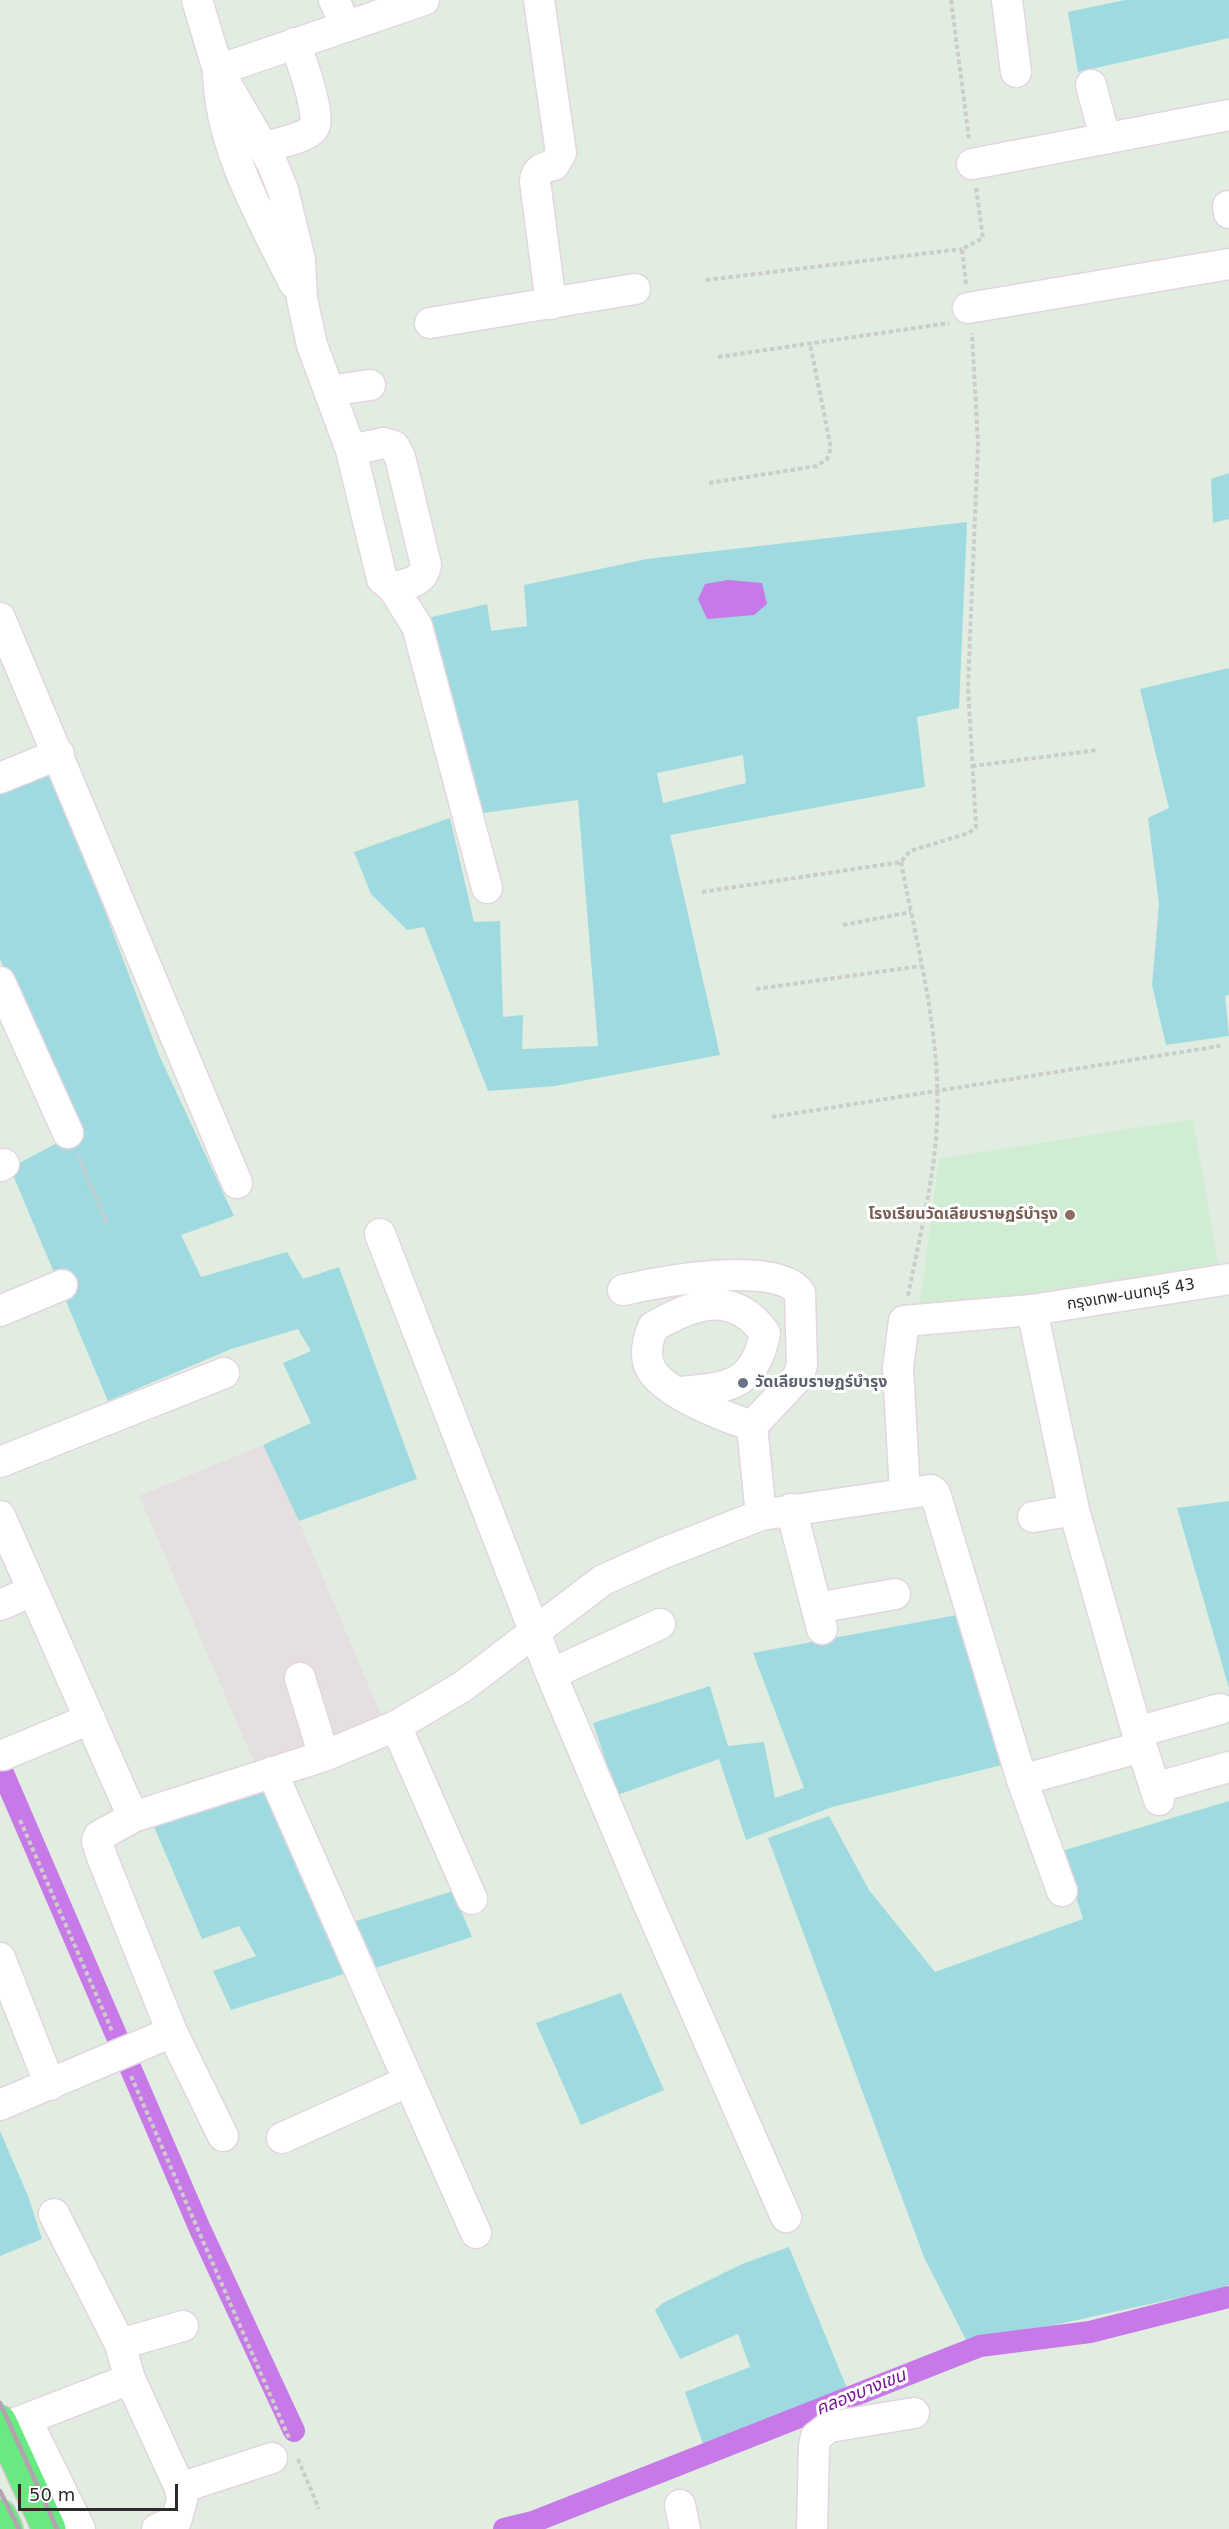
<!DOCTYPE html>
<meta charset="utf-8">
<style>
body{margin:0}
#map{position:relative;width:1229px;height:2529px;overflow:hidden;background:#e0ede0;font-family:"DejaVu Sans",sans-serif}
canvas{display:block}
.scale{position:absolute;left:18px;top:2484px;width:160px;height:27px;box-sizing:border-box;border:3px solid #2c2c2c;border-top:0;padding-left:8px;font-size:18px;line-height:21px;white-space:nowrap;color:#2c2c2c;-webkit-text-stroke:4px #fff;paint-order:stroke}
</style>
<div id="map">
<canvas width="1229" height="2529"></canvas>
<div class="scale">50 m</div>
</div>
<script>
const g = document.querySelector('canvas').getContext('2d');
g.lineJoin = 'round';
function fill(path, color) {
  g.fillStyle = color;
  g.fill(path, 'evenodd');
}
function strokePath(path, color, width, dash) {
  g.strokeStyle = color;
  g.lineWidth = width;
  g.lineCap = dash ? 'butt' : 'round';
  g.setLineDash(dash || []);
  g.stroke(path);
}
function write(font, color, halo, rows, align = 'center') {
  g.font = font + ' "DejaVu Sans","Noto Sans Thai",sans-serif';
  g.lineWidth = 6;
  g.setLineDash([]);
  g.textBaseline = 'middle';
  g.strokeStyle = halo;
  g.fillStyle = color;
  for (const [text, x, y, turn = 0] of rows) {
    g.save();
    g.translate(x, y);
    g.rotate((+turn || 0) * Math.PI / 180);
    g.textAlign = isNaN(turn) ? turn : align;
    if (halo) g.strokeText(text, 0, 0);
    g.fillText(text, 0, 0);
    g.restore();
  }
}
fill(new Path2D(`
 M263,1445L299,1521L384,1722L254,1762L139,1496Z`), '#e6dfe1');
fill(new Path2D(`
 M1193,1119L1219,1271L919,1310L939,1159Z`), '#d0edd3');
fill(new Path2D(`
 M1125,0H1229V38L1078,72L1068,12Z
 M1229,473V519L1213,523L1211,479Z
 M967,522L959,708L917,717L925,787L670,835L720,1055L555,1086L488,1091L424,927L407,930L371,894L354,852L450,818L474,922L500,921L503,1017L523,1015L522,1049L598,1046L578,800L476,814L428,618L487,604L491,631L527,626L524,585L647,559ZM743,755L746,783L663,803L657,773Z
 M1229,668V995L1225,996L1229,1036L1166,1045L1152,985L1159,904L1148,818L1169,808L1140,689Z
 M45,772L56,781L159,1055L234,1216L181,1235L201,1277L287,1252L303,1279L339,1267L417,1479L299,1521L263,1445L311,1423L283,1363L311,1351L298,1329L231,1349L108,1401L10,1168L76,1133L0,959V793Z
 M1229,1501V1688L1177,1508Z
 M962,1614L1006,1764L832,1807L746,1840L719,1759L617,1795L593,1723L710,1686L728,1746L764,1742L775,1798L804,1788L753,1653Z
 M266,1791L299,1873L310,1874L350,1972L231,2010L213,1971L256,1956L239,1926L202,1939L152,1822L206,1802Z
 M1229,1801V2285L1218,2289L1050,2326L966,2340L924,2257L768,1838L829,1816L869,1890L935,1972L1083,1919L1062,1851Z
 M453,1891L472,1937L372,1969L350,1923Z
 M621,1993L664,2090L581,2125L536,2023Z
 M0,2131L28,2196L42,2239L0,2256Z
 M789,2247L849,2393L704,2447L685,2392L750,2367L738,2334L680,2359L655,2310L663,2303L742,2264Z`), '#9fdae0');
fill(new Path2D(`
 M728,580L762,583L767,604L754,615L707,619L698,599L705,584Z`), '#c779e8');
strokePath(new Path2D(`
 M0,1766L200,2229L294,2431
 M504,2529L533,2522L980,2346L1090,2332L1229,2297`), '#c779e8', 22);
const minor = new Path2D(`
 M197,0L218,70L272,163L283,190L300,260L302,299L312,345L351,450L382,579L393,588L417,626L487,888
 M334,0L346,26
 M539,0L561,153L554,165C543,168 536,169 535,181L551,304
 M1007,0L1016,72
 M1091,85L1105,138
 M264,148C277,143 303,139 313,129C323,118 300,57 295,43
 M972,164L1229,115
 M1228,206L1229,213
 M294,283C261,217 219,145 218,70L424,0
 M968,308L1229,264
 M430,323L635,289
 M329,391L370,385
 M351,450L384,443L394,446L400,457L426,565C423,583 408,583 393,588
 M0,618L237,1183
 M0,778L59,754
 M0,982L68,1133
 M0,1166L4,1164
 M380,1234L551,1674L648,1903L786,2217
 M623,1290C659,1282 777,1259 800,1293L802,1365L798,1377L752,1426L761,1515
 M1032,1310L1074,1510L1137,1732L1159,1800
 M0,1311L62,1285
 M680,1392C726,1388 755,1387 765,1333C733,1289 694,1303 653,1327C648,1339 644,1354 650,1367C661,1393 726,1417 752,1426
 M0,1462L224,1373
 M905,1493L898,1368L904,1321L1032,1310L1229,1279
 M791,1509L822,1629
 M0,1516L133,1817
 M1033,1517L1074,1510
 M0,1605L33,1591
 M817,1608L895,1594
 M551,1674L660,1624
 M300,1678L324,1756
 M396,1726L472,1899
 M1137,1732L1220,1709
 M3,1755L90,1719
 M272,1772L476,2233
 M1022,1780L1141,1747
 M1155,1788L1229,1767
 M0,1958L50,2085
 M0,2105L172,2032
 M223,2136L172,2032L102,1857L97,1841L99,1836L133,1817L324,1756L396,1726L462,1687L603,1580L661,1554L761,1515L931,1490L935,1493L1022,1780L1062,1891
 M282,2138L409,2081
 M54,2214L120,2344L130,2379
 M120,2344L183,2326
 M3,2428L130,2379L180,2488L182,2500L176,2521L157,2529
 M10,2442L34,2435L80,2529
 M180,2488L272,2458
 M680,2505L685,2529
 M812,2529L814,2446L816,2437L829,2427L914,2413`);
const major = new Path2D(`
 M0,2422L49,2529
 M0,2516L6,2529`);
strokePath(minor, '#e4d5e0', 33);
strokePath(major, '#ccc', 36);
strokePath(new Path2D(`
 M951,0L969,139
 M706,280L962,249
 M966,284L962,249L983,238L976,188
 M718,357L949,323
 M709,483L817,466L827,459L831,448L810,344
 M972,766L1098,750
 M901,862C917,946 941,1034 937,1120C935,1179 919,1238 908,1296
 M702,892L901,862L910,851L969,833L976,827L968,686L978,444L972,333
 M843,925L911,912
 M756,989L921,966
 M772,1117L1220,1046
 M78,1155L106,1222
 M20,1820L112,2031
 M131,2076L289,2438
 M298,2459L319,2509`), '#ccc', 4, [4.5, 3]);
strokePath(minor, '#fff', 30);
strokePath(major, '#68e982', 33);
strokePath(new Path2D(`
 M0,2403L57,2529
 M0,2491L19,2529`), '#b5a2b0', 4.5);
for (const [x, y, r, color] of [
 [1070,1215,6,"#8d6e63"],
 [743,1383,6,"#6b7280"]
]) {
  const dot = new Path2D();
  dot.arc(x, y, r, 0, 2 * Math.PI);
  g.fillStyle = color;
  g.fill(dot);
  strokePath(dot, '#fff', 2);
}
write('bold 16px', '#785e54', '#fff', [
 ["โรงเรียนวัดเลียบราษฏร์บำรุง",1058,1215]
], 'right');
write('16px', '#2c2c2c', '#fff', [
 ["กรุงเทพ-นนทบุรี 43",1131,1295,-9]
]);
write('bold 16px', '#5b616d', '#fff', [
 ["วัดเลียบราษฏร์บำรุง",755,1383]
], 'left');
write('italic 18px', '#7b1597', '#fff', [
 ["คลองบางเขน",861,2393,-22]
]);
</script>
